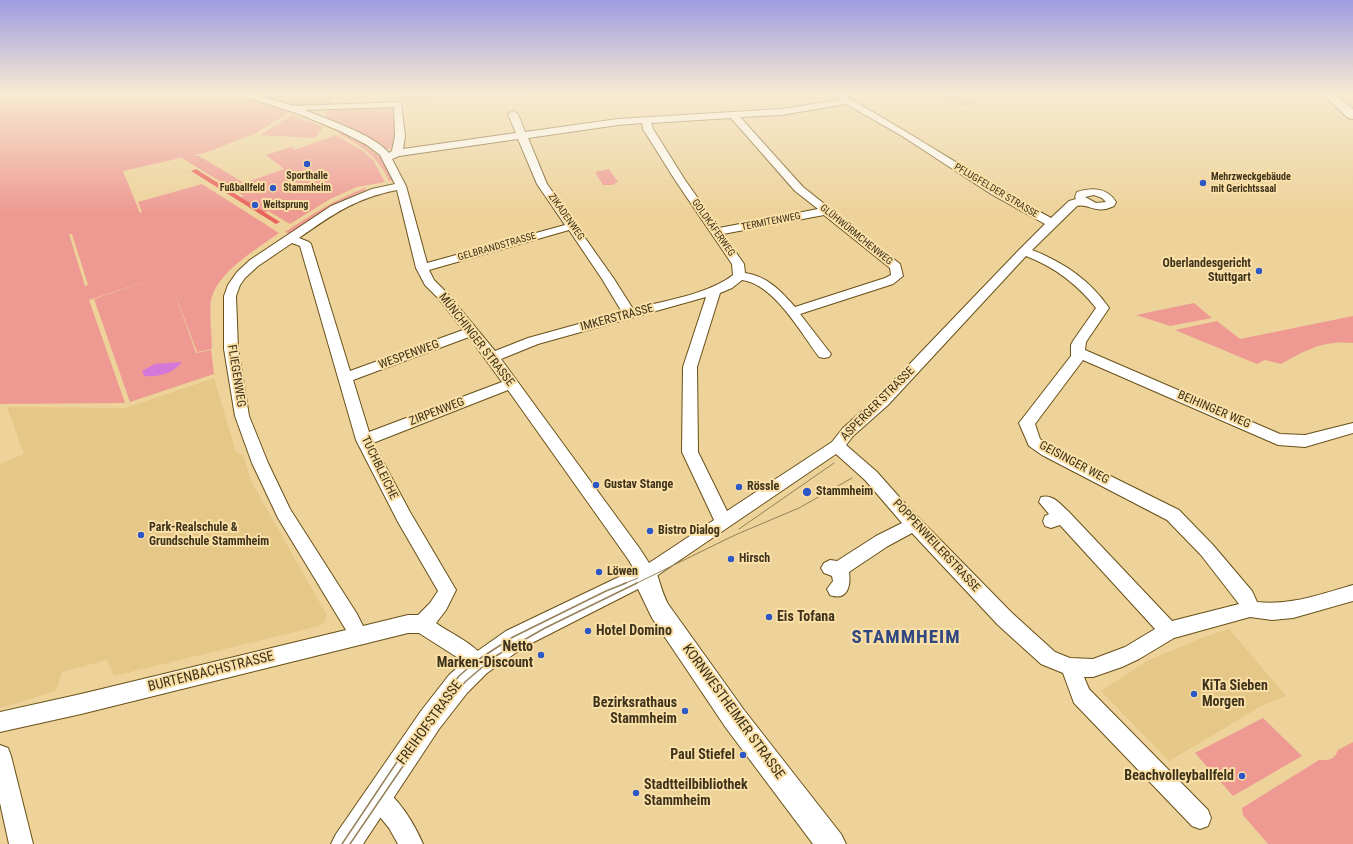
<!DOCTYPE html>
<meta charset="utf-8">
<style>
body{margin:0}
canvas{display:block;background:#edd29a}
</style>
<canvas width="1353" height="844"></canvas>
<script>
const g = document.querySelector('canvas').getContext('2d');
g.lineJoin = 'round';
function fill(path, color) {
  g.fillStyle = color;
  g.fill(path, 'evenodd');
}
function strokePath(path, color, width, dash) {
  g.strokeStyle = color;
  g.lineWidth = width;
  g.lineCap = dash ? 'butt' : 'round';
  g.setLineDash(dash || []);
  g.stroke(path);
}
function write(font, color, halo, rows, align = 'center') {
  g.font = font + ' "Roboto Condensed",sans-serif';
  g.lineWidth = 4;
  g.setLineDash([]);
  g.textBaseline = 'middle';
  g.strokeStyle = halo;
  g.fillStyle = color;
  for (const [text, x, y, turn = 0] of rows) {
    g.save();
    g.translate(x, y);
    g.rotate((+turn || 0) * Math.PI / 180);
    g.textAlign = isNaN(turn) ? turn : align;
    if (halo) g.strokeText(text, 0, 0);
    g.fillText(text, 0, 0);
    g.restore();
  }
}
fill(new Path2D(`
 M214,378L236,452L243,455L251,481L325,612L327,615L324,623L319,626L114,676L107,660L62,672L56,691L0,708V464L24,454L7,407L126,408Z
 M1229,629L1286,696L1263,705L1169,761L1101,691L1147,661L1204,637Z`), '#e5c787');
fill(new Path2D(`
 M0,94H332L330,103L328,105L292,111L256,133L205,153L193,155L199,156L244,183L284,169L266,155L291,147L295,150L336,135L363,151L373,160L385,182L357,187L330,199L290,224L268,211L264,213L239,198L244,196L182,158L185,157L123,171L140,213L142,212L138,202L202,184L279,233C256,250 218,271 211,300C209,310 212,338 212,349L197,352L173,288L196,353L211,350L214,374L130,402L94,299L162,276L89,300L125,403L0,404ZM69,234H72L88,285L85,286Z
 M400,94H562L400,102Z
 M941,94H955L979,100L970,107L936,98Z
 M394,105L397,136L395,148L384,149L325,117L328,110L349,107Z
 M292,115L323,127L315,138L260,135Z
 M342,131L364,144L381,158L395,180L389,181C377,155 362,147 338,133Z
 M609,169L618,182L612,185H603L595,172Z
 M365,188L366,190L333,205L291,234L285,232C311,215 336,199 365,188Z
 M1194,303L1212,318L1170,326L1136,315Z
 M1353,316V343C1323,340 1306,350 1281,364L1265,360L1257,364L1175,330L1217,321L1240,339Z
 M1263,718L1302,756L1233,796L1195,753Z
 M1353,742V844H1268L1243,815L1242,808L1319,760C1330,760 1334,760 1338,750Z`), '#ee9a93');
fill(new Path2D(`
 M196,169L280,222L276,224L191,171Z`), '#e9635e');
fill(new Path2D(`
 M182,362C172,374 159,377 144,376L142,371L155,364Z`), '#d478da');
const minor = new Path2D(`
 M241,94H253L294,106L401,102L405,136L403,149L516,133L508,114L513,111L518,114L525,132L618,119L781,109L840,100L836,95L844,94L850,99C918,137 983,181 1051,218L1069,201L1076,199L1075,197L1077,192C1092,187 1108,188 1116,202L1114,206C1095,215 1089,203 1077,206L1032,250C1063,262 1090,280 1109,308L1086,342L1085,350L1280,434L1305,435L1353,423V433L1305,447L1278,445L1083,360L1035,424L1040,439L1052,447L1179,510L1213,545L1252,591L1257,602C1290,606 1321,594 1353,585V601L1293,618L1272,620L1250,617L1174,638L1139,659L1122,667L1093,677H1084L1089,689L1208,810L1211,818L1208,826L1200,829L1192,826L1074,703L1063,673L1041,664L998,625L912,533L888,546L849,572C851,587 847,601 830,595L827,589L833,581L832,576L824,573L821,568L824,563L830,560L837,561L876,536L902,523L865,480L836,454L652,579L646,582L640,579L628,559L508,390L373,443L410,512L456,590L446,610L436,623C454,636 478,644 488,665L485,672L478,674L471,672L463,661L419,633H408L81,714L0,732V712L81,694L346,630L278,518L252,463L235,416L224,349V296L228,285L237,272L250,260L331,206L372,189L395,184L380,155L367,145L340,131L296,113L242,96ZM846,104L902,136L991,194L1045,224L1017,252L878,397L843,428L832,442L727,511L698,452L697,367L720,293L732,288L742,280C774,284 801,333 819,357L824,358L829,357L831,354L800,314L893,284L903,276L900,264L803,187L740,117L781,115ZM394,107L395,136L392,151L389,153C373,134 328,120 305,110ZM731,118L795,191L818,209L719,228L685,180L653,129L651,123ZM642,123L643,129L675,180L732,264L733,275C709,294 663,301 633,309L614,279L547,184L528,138L618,125ZM518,139L537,184L565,225L427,263L406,186L392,159L399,156ZM397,190L416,268L425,285L438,298L463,330L350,371L311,244L309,242L299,238C333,214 356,198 397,190ZM1094,195L1102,198L1106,202L1096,203L1085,197ZM824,215L890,268L891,275L885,278L795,307C781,291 767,276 745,273L744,264L723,234ZM569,230L602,279L622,312L528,338L495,351L446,292L434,280L429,270ZM292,243L300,246L356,440L398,522L438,591L430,603L418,615H408L363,626L357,614L290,509L268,463L249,416L238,349L236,296L240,285L245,278L258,266ZM1026,256C1055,267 1077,284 1096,308L1073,341L1071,345V356L1019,423L1029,446L1042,455L1167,520L1201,555L1239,604L1172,621L1068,511C1060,504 1053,494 1041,497L1039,502L1049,514L1045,516L1043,521L1045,526L1051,528L1060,525L1155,629L1125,647L1093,659L1070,658L1055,652L1012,613L908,507L877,472L846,445L853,436L888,405ZM706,297L683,367L682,452L714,520L649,563L640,549L501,359L538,344ZM469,337L502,382L369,432L353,380Z
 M0,745L8,748L11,756L33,844H9L0,803Z
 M378,786C397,794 415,825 423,844H398L389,828L370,805L367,797L370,789Z`);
const tertiary = new Path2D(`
 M646,564L654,567C660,580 661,591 668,604L744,710L841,834L846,844H813L726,728L652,618L638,589L524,647L487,673L467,693L439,729L363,844H331L336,834L421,711L449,675L469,657L506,631Z`);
const secondary = new Path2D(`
 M1322,94H1335L1353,109V119L1348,118Z`);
strokePath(minor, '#685018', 2);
strokePath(tertiary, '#685018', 2);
strokePath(secondary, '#685018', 2);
fill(minor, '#fff');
fill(tertiary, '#fff');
fill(secondary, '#fff');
strokePath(new Path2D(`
 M739,529L834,463
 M623,584L638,578
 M635,584L735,535L799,508L852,478`), '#948159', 1);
strokePath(new Path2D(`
 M342,844L427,717L459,676L476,661L513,637L606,591L626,583
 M350,844L433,722L465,682L494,657L545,628L637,583`), '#948159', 1.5);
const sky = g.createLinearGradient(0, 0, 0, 212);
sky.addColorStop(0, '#a09ce2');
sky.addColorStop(0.44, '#f7ebd2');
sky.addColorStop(1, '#f7ebd200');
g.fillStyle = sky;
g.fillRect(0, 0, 1353, 212);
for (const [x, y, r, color] of [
 [307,164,4,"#2e57c6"],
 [1203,183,4,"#2e57c6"],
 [273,188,4,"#2e57c6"],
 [255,205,4,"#2e57c6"],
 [1259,271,4,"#2e57c6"],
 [596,485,4,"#2e57c6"],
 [739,487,4,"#2e57c6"],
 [807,492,5,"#2e57c6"],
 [650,531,4,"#2e57c6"],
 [141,535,4,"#2e57c6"],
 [731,559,4,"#2e57c6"],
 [599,572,4,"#2e57c6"],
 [769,617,4,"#2e57c6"],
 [588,631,4,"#2e57c6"],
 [541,655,4,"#2e57c6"],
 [1194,694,4,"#2e57c6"],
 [685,711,4,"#2e57c6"],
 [743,755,4,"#2e57c6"],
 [1242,776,4,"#2e57c6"],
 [636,793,4,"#2e57c6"]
]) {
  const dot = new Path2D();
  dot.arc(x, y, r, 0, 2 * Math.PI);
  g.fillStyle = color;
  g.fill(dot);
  strokePath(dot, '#fadfa6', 1.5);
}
write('bold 10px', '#3d321b', '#fadfa6', [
 ["Sporthalle",307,176,"center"],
 ["Stammheim",307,188,"center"],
 ["Mehrzweckgebäude",1211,177],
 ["mit Gerichtssaal",1211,189],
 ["Fußballfeld",265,188,"right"],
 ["Weitsprung",263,205]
], 'left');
write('10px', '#3d321b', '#fadfa6', [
 ["PFLUGFELDER STRASSE",996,191,31],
 ["ZIKADENWEG",566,217,55],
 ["TERMITENWEG",771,222,-11],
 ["GOLDKÄFERWEG",713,228,55],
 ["GLÜHWÜRMCHENWEG",856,235,39],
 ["GELBRANDSTRASSE",497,247,-16]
]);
write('bold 12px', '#3d321b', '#fadfa6', [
 ["Oberlandesgericht",1251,264,"right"],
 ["Stuttgart",1251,278,"right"],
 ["Gustav Stange",604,485],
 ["Rössle",747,487],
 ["Stammheim",816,492],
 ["Park-Realschule &",149,528],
 ["Grundschule Stammheim",149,542],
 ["Bistro Dialog",658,531],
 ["Hirsch",739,559],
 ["Löwen",607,572]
], 'left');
write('12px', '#3d321b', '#fadfa6', [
 ["IMKERSTRASSE",617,318,-15],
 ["MÜNCHINGER STRASSE",476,340,52],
 ["WESPENWEG",409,355,-20],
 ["FLIEGENWEG",236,376,81],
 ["ASPERGER STRASSE",878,404,-45],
 ["BEIHINGER WEG",1214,410,23],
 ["ZIRPENWEG",437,412,-21],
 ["GEISINGER WEG",1074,463,28],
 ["TUCHBLEICHE",379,468,64],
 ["POPPENWEILERSTRASSE",936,546,47]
]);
write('bold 14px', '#3d321b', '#fadfa6', [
 ["Eis Tofana",777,617],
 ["Hotel Domino",596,631],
 ["Netto",533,647,"right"],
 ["Marken-Discount",533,663,"right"],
 ["KiTa Sieben",1202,686],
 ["Morgen",1202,702],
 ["Bezirksrathaus",677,703,"right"],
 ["Stammheim",677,719,"right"],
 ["Paul Stiefel",735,755,"right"],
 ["Beachvolleyballfeld",1234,776,"right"],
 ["Stadtteilbibliothek",644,785],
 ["Stammheim",644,801]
], 'left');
write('14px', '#3d321b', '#fadfa6', [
 ["BURTENBACHSTRASSE",211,672,-14],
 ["KORNWESTHEIMER STRASSE",733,712,54],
 ["FREIHOFSTRASSE",430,723,-54]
]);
g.letterSpacing = '1px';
write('bold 19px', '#304881', '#fadfa6', [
 ["STAMMHEIM",906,638]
]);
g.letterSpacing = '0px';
</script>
